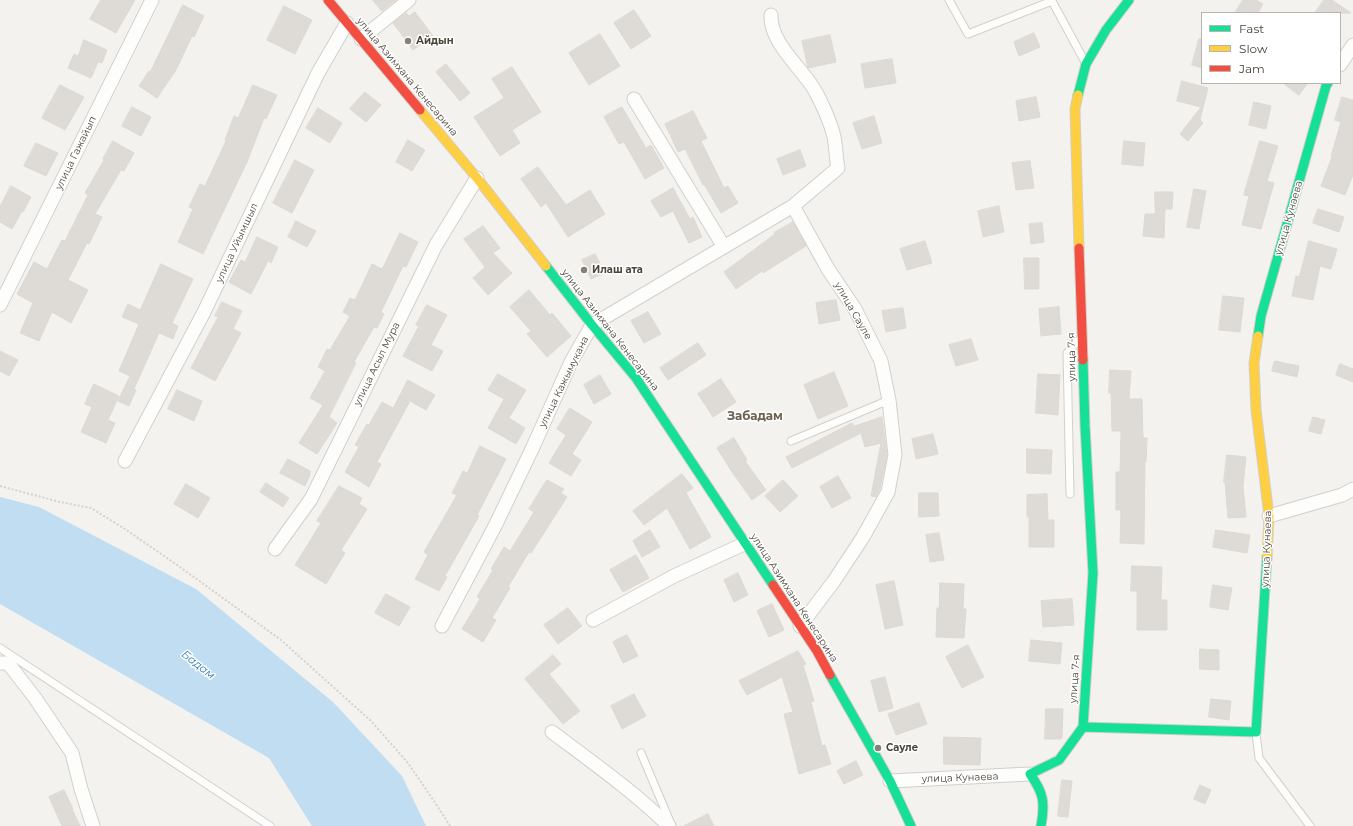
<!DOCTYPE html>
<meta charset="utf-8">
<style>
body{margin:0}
#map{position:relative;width:1353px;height:826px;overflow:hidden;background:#f4f2ee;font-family:Montserrat,sans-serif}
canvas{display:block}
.legend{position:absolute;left:1201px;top:12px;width:140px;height:72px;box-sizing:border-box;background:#fff;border:1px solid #b7b4b0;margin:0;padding:5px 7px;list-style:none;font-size:12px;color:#4b4439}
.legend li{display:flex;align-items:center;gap:8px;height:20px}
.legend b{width:20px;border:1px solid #b7b4b0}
</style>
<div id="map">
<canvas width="1353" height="826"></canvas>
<ul class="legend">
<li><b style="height:5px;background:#16e098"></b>Fast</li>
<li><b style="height:5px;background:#ffcf43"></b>Slow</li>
<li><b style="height:5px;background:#f24e42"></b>Jam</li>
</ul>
</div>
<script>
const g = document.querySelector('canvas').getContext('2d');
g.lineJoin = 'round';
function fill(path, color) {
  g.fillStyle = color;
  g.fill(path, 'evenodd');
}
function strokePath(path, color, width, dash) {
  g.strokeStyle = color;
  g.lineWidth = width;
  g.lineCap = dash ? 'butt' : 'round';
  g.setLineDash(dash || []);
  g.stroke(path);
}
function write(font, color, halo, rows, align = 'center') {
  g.font = font + ' Montserrat,sans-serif';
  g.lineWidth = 3;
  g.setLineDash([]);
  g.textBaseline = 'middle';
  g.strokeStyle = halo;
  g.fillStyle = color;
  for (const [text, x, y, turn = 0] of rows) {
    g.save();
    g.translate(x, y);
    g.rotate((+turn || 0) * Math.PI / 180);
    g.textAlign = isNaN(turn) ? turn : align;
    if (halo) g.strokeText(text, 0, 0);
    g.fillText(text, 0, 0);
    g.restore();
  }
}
fill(new Path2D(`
 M0,497L39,507L196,589L333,702L402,776L426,826H312L269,758L0,604Z`), '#c0ddf1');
const building = new Path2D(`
 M101,0H135L116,33L90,19Z
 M373,0H396L382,11Z
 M1243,0H1256L1263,4L1258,13H1235Z
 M1324,0H1332L1351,13H1315Z
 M183,5L204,16L194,37L192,36L176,70L157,98L139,86L149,71L150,72Z
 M284,6L312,20L295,54L267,40Z
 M634,10L651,36L631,49L614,23Z
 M415,12L433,36L413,50L393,23L406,13L409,16Z
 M1034,33L1040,47L1019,56L1014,42Z
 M600,34L620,66L589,85L569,53Z
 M830,35L836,62L808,68L802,41Z
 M1199,39H1202V68L1192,65Z
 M84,40L107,50L102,63L98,62L91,78L68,68L74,54L78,56Z
 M892,59L896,83L865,88L861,64Z
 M446,64L470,93L460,101L436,72Z
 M512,67L541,112L512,130L520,143L500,156L474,117L504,98L492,79Z
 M1182,81L1208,88L1200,120L1203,123L1188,141L1180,134L1201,107L1177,101Z
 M1283,83H1308L1299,95Z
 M60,85L84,97L65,130L42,118Z
 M253,85L277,95L266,119L264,118L247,162L203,254L178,242L193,209L189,207L200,184L205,186L226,141L225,140L234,116L238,118Z
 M365,92L381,105L366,122L350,109Z
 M1036,97L1040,117L1019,121L1016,101Z
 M1342,97L1353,100V175L1345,195L1321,186L1332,157L1331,156L1341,122L1335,120Z
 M1254,102L1271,106L1266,129L1249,125Z
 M132,107L151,117L141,136L122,126Z
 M622,107L646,148L651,145L664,168L645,179L624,142L619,144L604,117Z
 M318,108L342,123L330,143L306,128Z
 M693,111L707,138L701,141L724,188L728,186L738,203L721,213L704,184L703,185L685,149L678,152L665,124Z
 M874,116L882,143L862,149L853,123Z
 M408,140L425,150L412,171L396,162Z
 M113,141L134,153L124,171L121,170L95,214L102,217L89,244L87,243L68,280L88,290L71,323L52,312L39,341L20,333L33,303L17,294L34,262L47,269L62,240L65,241L88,195L85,193L104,160L103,159Z
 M1124,141L1145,143L1143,166L1122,164Z
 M1260,141L1278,146L1267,181L1274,183L1261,229L1242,225L1249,196L1244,195Z
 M36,143L58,153L46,176L24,166Z
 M800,150L806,166L783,175L777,159Z
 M295,160L314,170L292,213L273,203Z
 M1030,161L1034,188L1016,190L1012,163Z
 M538,167L566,205L590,190L605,214L568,237L546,203L541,207L521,179Z
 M11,186L31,197L23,212L22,211L12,229L0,222V207Z
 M673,188L690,219L693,217L702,237L689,243L673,211L661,217L651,201Z
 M1194,189L1206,191L1199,229L1187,227Z
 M1155,192H1173L1172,209H1165L1164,238L1143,236L1145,214H1155Z
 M999,206L1004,232L983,237L978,211Z
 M1318,209L1344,217L1339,232L1313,223Z
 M296,221L316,231L307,247L288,237Z
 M793,222L806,246L763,273L762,271L736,289L724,272L775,234L774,233Z
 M1042,223L1044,242L1031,244L1029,224Z
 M483,226L500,248L493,253L512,273L488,295L473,278L485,267L464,239Z
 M400,233L418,242L406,267L403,266L381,312L384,314L377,328L374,327L354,362L356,363L329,417L337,423L317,454L299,443L323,405L310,398L325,371L318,367L327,349L330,350L350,316L343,312L350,298L355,300L372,264L382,269Z
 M257,237L278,247L271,263L268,261L251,294L229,282L241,260L245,262Z
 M925,241L932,263L907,270L900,249Z
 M1309,241L1337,249L1331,269L1320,266L1313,300L1292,296L1296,276L1299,277Z
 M595,254L605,273L591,279L582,260Z
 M1024,258H1039V289H1025Z
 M161,264L193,279L172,323L178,326L173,339L159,333L134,389L136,390L129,406L118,401L130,376L119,371L139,324L122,317L128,304L140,310Z
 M529,290L550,315L552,313L571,336L547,357L527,334L531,331L510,307Z
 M1223,296L1244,298L1240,332L1219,330Z
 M836,300L840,320L819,324L816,303Z
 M222,302L242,311L233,329L241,333L215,381L191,368L218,317L215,316Z
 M427,305L447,315L431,345L443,351L432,371L403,356L419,326L416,325Z
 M1059,307L1061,334L1041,336L1039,309Z
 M903,308L906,328L886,332L882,311Z
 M648,312L661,334L644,343L631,321Z
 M971,339L978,360L956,366L949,345Z
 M698,343L706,355L668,380L660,368Z
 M0,351L18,360L9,376L0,371Z
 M1275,361L1299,366L1297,377L1272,371Z
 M1340,364L1353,369V382L1336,375Z
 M1110,370L1131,371L1129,399H1142L1143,438H1147L1146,462L1145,461L1144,544L1120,543L1121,510H1116V472H1120L1121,431H1112L1111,393H1109Z
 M834,372L848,406L818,419L804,385Z
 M498,374L526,390L509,418L525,428L516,444L488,428L504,399L488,390Z
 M1038,374L1060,375L1058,415L1036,413Z
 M600,375L611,394L594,404L584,385Z
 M721,379L736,402L713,417L698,394Z
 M408,380L435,395L426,410L410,401L377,462L381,464L369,487L345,472L359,447L355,445L367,424L369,425L382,402L393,408Z
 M94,384L119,396L108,420L115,423L106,443L81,432L92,407L85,404Z
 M177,390L202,401L194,421L168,409Z
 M570,408L592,422L572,454L581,460L571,476L549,463L566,435L557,429Z
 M882,417L887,455L880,489L876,497L871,496L881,443L865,447L861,433L792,468L786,457L852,423L854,426Z
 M1313,417L1325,420L1321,434L1309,431Z
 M933,434L938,454L916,459L912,439Z
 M734,438L747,460L745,461L766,490L752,500L732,472L717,448Z
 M480,446L506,459L477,515L479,516L445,576L447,577L439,591L415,579L428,555L424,552L457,495L452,493L463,471L467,473Z
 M1027,449L1052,450L1051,474L1027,473Z
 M1227,455L1246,457L1243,486L1246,517L1228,518L1225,482H1224Z
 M288,459L310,471V475L305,486L280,473Z
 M682,474L693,488L686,493L711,537L690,549L667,508L644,525L633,511Z
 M838,476L851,498L832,508L820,487Z
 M547,480L564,489L561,493L567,497L531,553L529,552L508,587L510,588L492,618L496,620L483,642L462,629L480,599L477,597L493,570L491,569L504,547L510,551L534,512L529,509Z
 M783,480L798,496L780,512L765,496Z
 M266,483L289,498L283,507L260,492Z
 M186,484L210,498L198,518L174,504Z
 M339,486L362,498L359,504L367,509L341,550L345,553L326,584L295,565L321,523L317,521Z
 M919,493H938L939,516L919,517Z
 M1047,494L1048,520H1054V547H1029V517H1027V495Z
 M650,530L660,547L642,557L633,541Z
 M1216,530L1250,535L1247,553L1213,547Z
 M939,533L944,560L930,562L926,535Z
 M636,555L649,578L623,592L610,570Z
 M1132,566L1162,567L1161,600H1167V630H1137V591H1131Z
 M738,573L748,595L734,602L724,580Z
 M894,581L903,625L885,629L876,585Z
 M940,583L964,584L963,609H966L964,638L936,637L937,608H939Z
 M1213,585L1232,588L1228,610L1210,607Z
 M386,594L410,607L399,626L375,613Z
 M1072,599L1074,625L1043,627L1041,601Z
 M772,604L784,630L769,637L757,611Z
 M568,608L582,626L558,644L544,625Z
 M627,635L638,656L623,663L613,642Z
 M1031,640L1062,643L1060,664L1029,661Z
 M968,645L984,677L962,688L946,657Z
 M1200,649L1219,650V670L1200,669Z
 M798,651L806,664L803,665L814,701L811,702L822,746L825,745L831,764L799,774L784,714L793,712L782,677L747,695L739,681Z
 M553,655L561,664L549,674L580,711L563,724L525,679Z
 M885,677L893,708L879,712L871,681Z
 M634,694L646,716L622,729L611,706Z
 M1211,699L1231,701L1229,720L1209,717Z
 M919,703L927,724L896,735L888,714Z
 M1046,709H1063L1062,737L1061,739H1045Z
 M944,737L981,738L980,765L944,764Z
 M856,761L863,775L844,784L837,771Z
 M1062,780L1072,781L1068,817L1058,816Z
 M1200,785L1211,790L1205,804L1194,799Z
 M64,790L73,809H72L80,826H62L49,797Z
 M708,814L714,826H684Z`);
fill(building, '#dedbd6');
strokePath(building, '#dcd9d4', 1);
const lane = new Path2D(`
 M949,0L968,34L1052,1L1085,62
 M791,441L889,400
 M1070,494L1067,353L1079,340
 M0,648L270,826
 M1256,733L1259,758L1310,826
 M641,753L671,824`);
const street = new Path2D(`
 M771,15C770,43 800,66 814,89C821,101 831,123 834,137C836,147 836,158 838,168L793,206L828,269L855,309L881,361L889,400L895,455L888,492L863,537L834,581L800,626
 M361,39L409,0
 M1340,65L1353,45
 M634,99L724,247
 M0,305L152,0
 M125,461L204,312L318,73L347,23
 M1269,516L1342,495L1353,489
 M275,549L311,499L436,245L477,178
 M593,620L674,576L746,543
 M442,626L495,526L533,447L571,362L592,325L793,206
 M0,663H8L35,698L72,753L81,789L93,826
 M552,732C592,762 633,791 669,826
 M890,781L1030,774`);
const fast = new Path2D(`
 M1078,95L1086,64L1106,30L1129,0
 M546,266L592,325L636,378L773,585
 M1258,336L1261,316L1326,86L1328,83
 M1083,360L1085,426L1093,573L1083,727
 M830,675L890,781L911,826
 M1041,826C1045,803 1044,793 1030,774L1059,760L1083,727L1256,732L1267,557`);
const slow = new Path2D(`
 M1078,95L1075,109L1079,248
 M420,110L477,178L546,266
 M1258,336L1254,363L1256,410L1269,516L1267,557`);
const jam = new Path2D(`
 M328,0L420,110
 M1079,248L1083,360
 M773,585L817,651L830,675`);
strokePath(lane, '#d2d0cb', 9);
strokePath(street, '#d2d0cb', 15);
strokePath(fast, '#d3cfc5', 11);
strokePath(slow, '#d3cfc5', 11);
strokePath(jam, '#d3cfc5', 11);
strokePath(new Path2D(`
 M0,486L60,502L91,508L125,529L180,567L281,640L371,721L408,763L438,807L450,826`), '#d3d2cc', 2, [2, 2]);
strokePath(lane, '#fdfdfc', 7);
strokePath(street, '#fdfdfc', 13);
strokePath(fast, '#16e098', 9);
strokePath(slow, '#ffcf43', 9);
strokePath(jam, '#f24e42', 9);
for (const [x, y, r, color] of [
 [408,41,4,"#868178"],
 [584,270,4,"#868178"],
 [878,748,4,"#868178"]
]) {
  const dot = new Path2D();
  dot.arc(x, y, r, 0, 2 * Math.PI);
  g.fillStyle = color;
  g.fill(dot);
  strokePath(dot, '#fff', 1.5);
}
write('bold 10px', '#4b4439', '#fff', [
 ["Айдын",416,41],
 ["Илаш ата",592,270],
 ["Сауле",886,748]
], 'left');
write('10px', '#4b4439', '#fff', [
 ["улица Азимхана Кенесарина",407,77,50],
 ["улица Гажайып",76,153,-64],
 ["улица Кунаева",1289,218,-74],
 ["улица Уйымшыл",237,243,-65],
 ["улица Сауле",853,311,60],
 ["улица Азимхана Кенесарина",610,330,52],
 ["улица 7-я",1072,357,-91],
 ["улица Асыл Мура",377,364,-64],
 ["улица Кажымукана",564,382,-64],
 ["улица Кунаева",1267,549,-88],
 ["улица Азимхана Кенесарина",794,598,57],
 ["улица 7-я",1075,679,-86],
 ["улица Кунаева",960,778,-2]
]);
write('italic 11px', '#2e7ab2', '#fff', [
 ["Бадам",198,665,38]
]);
write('bold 12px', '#6e6250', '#fff', [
 ["Забадам",755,416]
]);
</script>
